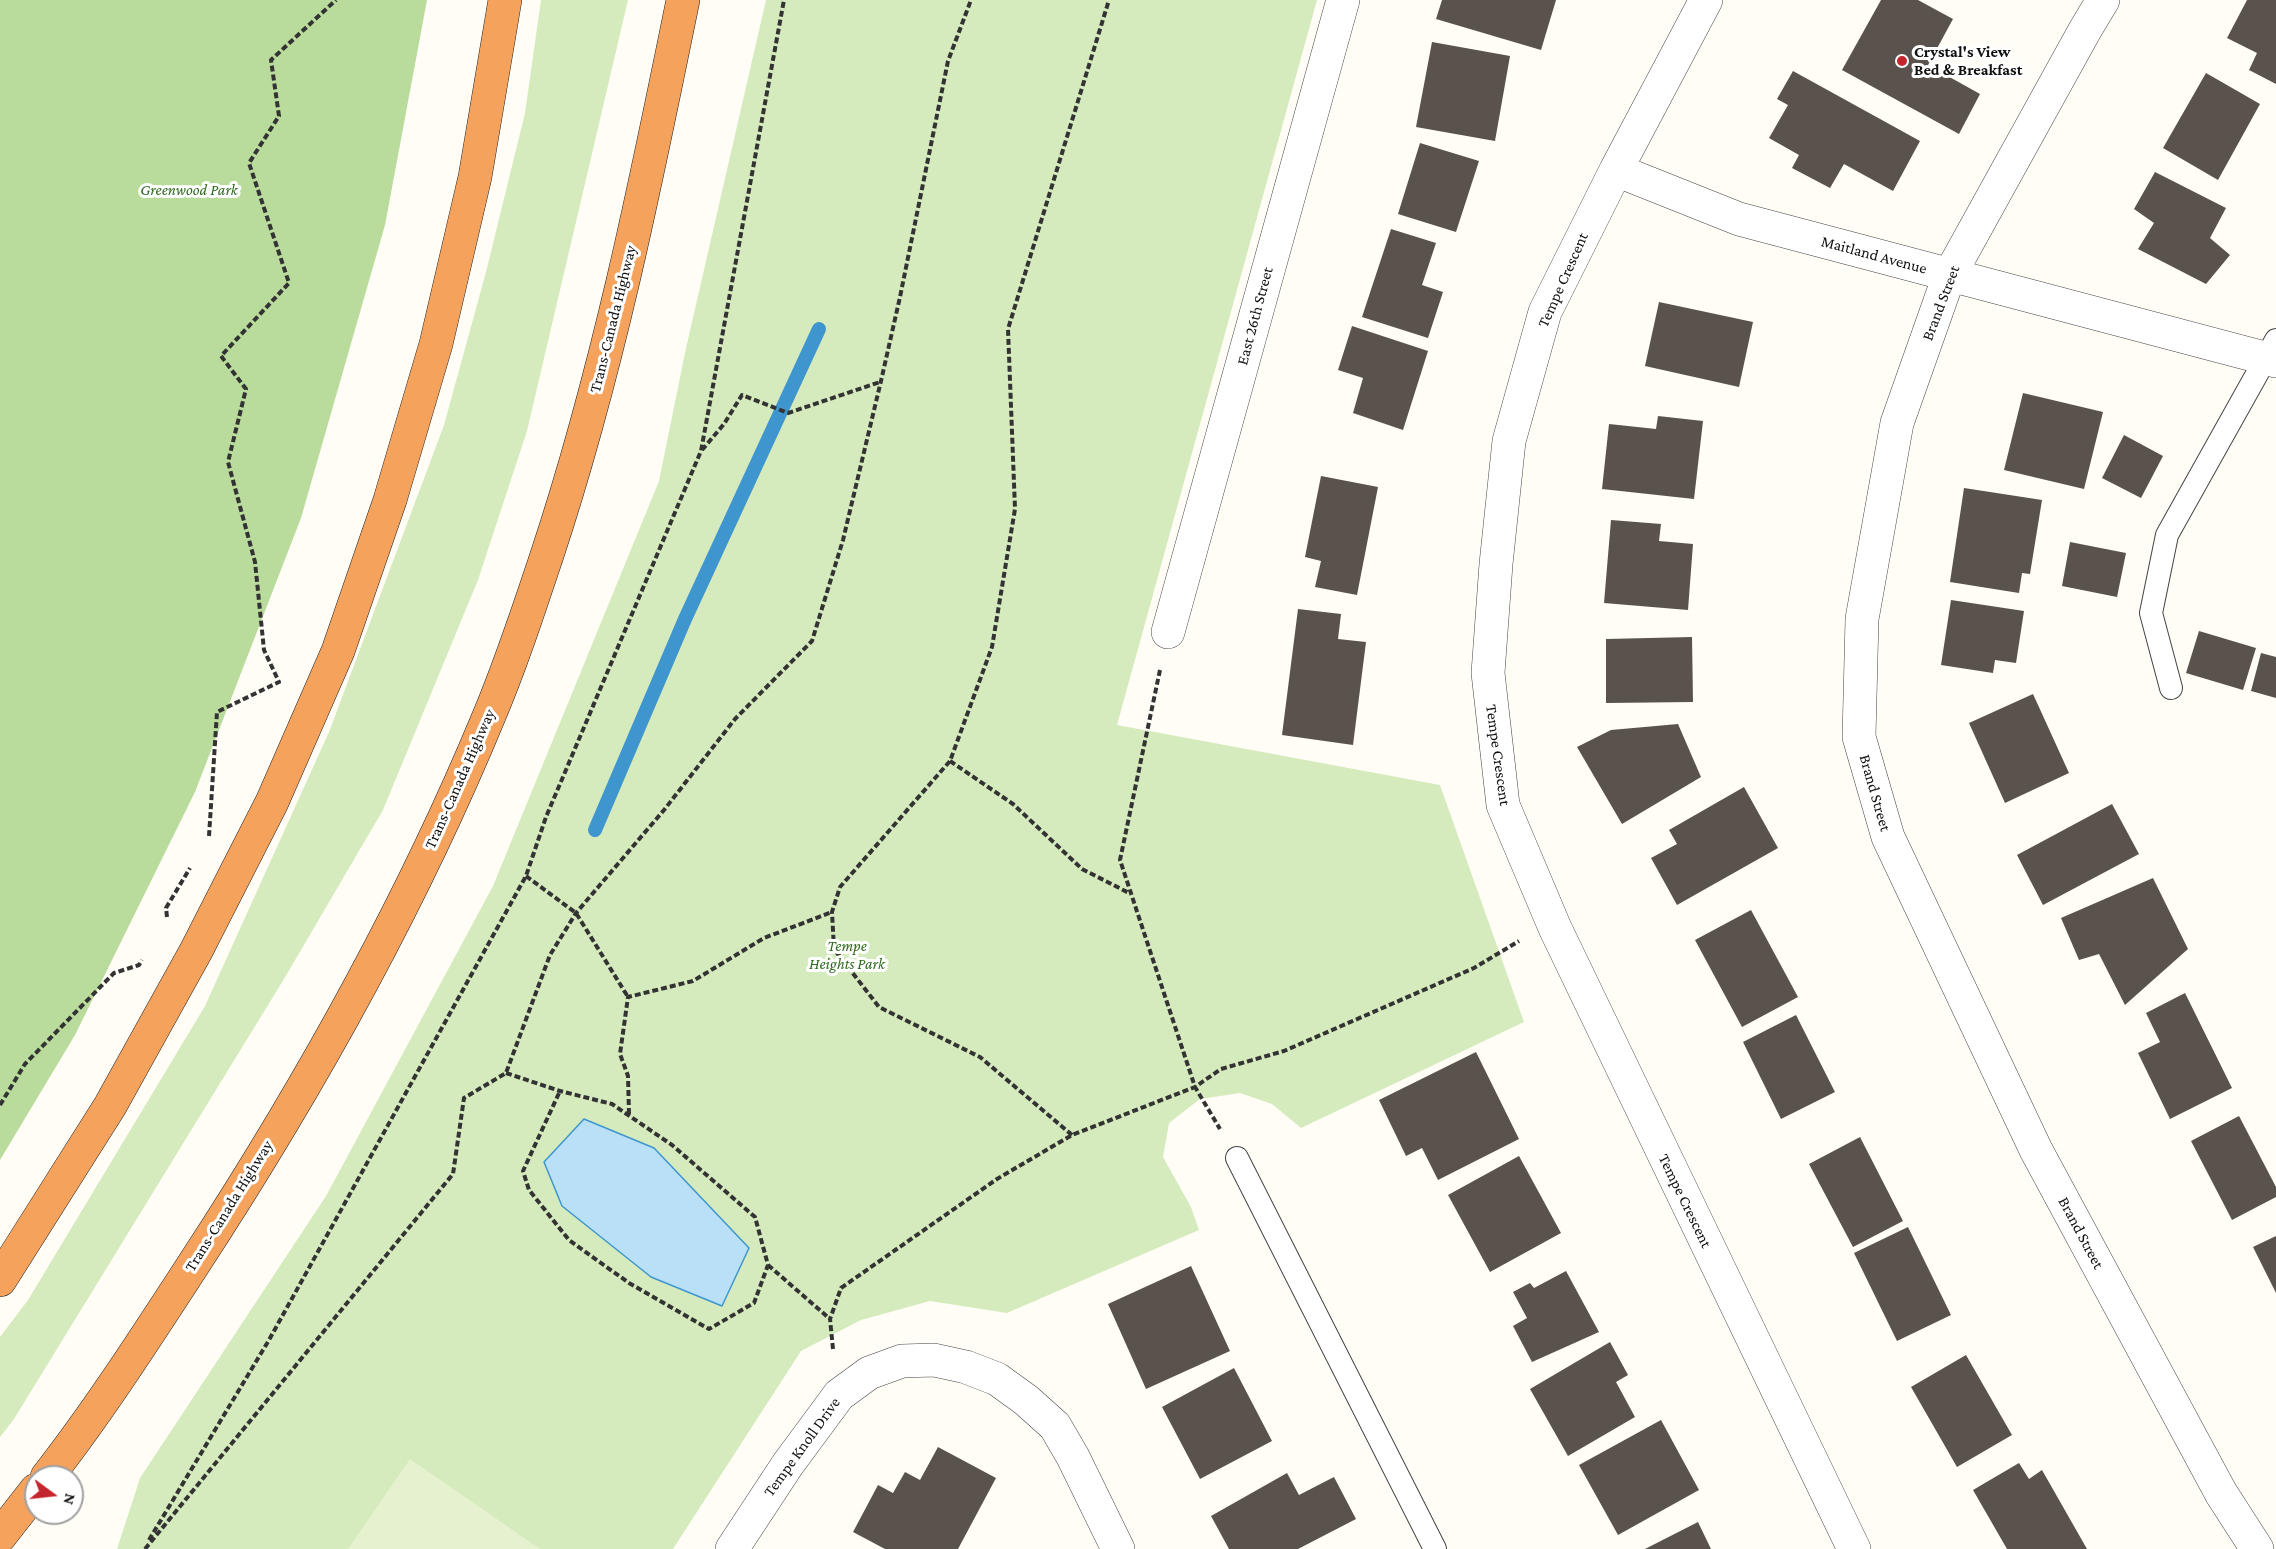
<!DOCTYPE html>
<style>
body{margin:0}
#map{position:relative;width:2276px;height:1549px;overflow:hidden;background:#fffdf5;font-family:"Crimson Pro",serif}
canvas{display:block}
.north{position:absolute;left:24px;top:1465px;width:60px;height:60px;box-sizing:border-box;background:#fff;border:2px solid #a0a0a0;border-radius:50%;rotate:105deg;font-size:16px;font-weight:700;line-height:24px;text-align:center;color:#111}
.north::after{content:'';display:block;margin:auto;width:21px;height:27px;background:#c4262e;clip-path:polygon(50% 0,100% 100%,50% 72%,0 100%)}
</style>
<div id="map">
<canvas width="2276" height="1549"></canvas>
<div class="north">N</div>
</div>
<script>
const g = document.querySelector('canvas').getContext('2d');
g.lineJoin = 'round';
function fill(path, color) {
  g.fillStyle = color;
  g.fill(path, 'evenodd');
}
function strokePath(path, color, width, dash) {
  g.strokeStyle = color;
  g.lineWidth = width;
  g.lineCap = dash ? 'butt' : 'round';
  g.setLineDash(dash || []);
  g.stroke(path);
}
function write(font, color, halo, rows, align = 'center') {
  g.font = font + ' "Crimson Pro",serif';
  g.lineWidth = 6;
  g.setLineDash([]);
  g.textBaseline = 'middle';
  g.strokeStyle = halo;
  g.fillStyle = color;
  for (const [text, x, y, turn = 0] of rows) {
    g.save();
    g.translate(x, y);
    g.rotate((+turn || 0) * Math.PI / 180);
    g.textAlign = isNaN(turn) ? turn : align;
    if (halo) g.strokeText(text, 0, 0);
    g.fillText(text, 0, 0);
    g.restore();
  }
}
fill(new Path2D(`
 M541,0H628L527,431L478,580L383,810L284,979L14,1419L0,1437V1337L28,1300L205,1006L329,732L444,425L486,272L525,113Z
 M766,0H1317L1117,725L1440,785L1524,1022L1301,1128L1272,1104L1240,1093L1200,1099L1169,1123L1163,1157L1191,1207L1199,1230L1007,1313L930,1301L861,1320L801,1351L673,1549H117L140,1478L326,1196L493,886L659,481L686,348Z`), '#d5ebbd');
fill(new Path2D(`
 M0,0H427L385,225L301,518L195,792L75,1035L0,1160Z`), '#b9dc9c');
fill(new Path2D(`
 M410,1459L540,1549H348Z`), '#e6f2cf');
const water = new Path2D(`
 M584,1119L654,1148L749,1248L722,1306L651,1277L562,1206L544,1162Z`);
fill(water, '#b9e0f7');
strokePath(water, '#3f96cf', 1.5);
strokePath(new Path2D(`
 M595,830L685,619L819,329`), '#3f96cf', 14);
fill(new Path2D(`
 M1442,0H1556L1541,50L1436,19Z
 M1881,0H1918L1953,19L1928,65L1980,94L1959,134L1842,70Z
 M2247,0H2276V84L2249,70L2257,53L2227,38Z
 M1432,42L1510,56L1495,141L1416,127Z
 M1793,71L1920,141L1893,191L1844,164L1830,188L1792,168L1799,155L1769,138L1788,105L1777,99Z
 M2206,73L2260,104L2218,180L2163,148Z
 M1420,143L1479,161L1456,232L1398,214Z
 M2155,172L2226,208L2210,238L2230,255L2206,284L2138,249L2154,223L2134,209Z
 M1391,229L1436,243L1422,285L1443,292L1428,338L1362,317Z
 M1659,302L1753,322L1739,387L1645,366Z
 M1352,326L1428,351L1403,430L1353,413L1363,378L1338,370Z
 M2023,393L2103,412L2084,489L2004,470Z
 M1658,416L1703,421L1694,499L1602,489L1609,424L1656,429Z
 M2124,435L2163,456L2141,498L2102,478Z
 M1321,476L1378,487L1357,595L1315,587L1321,561L1305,557Z
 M1964,488L2042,500L2030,574L2022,573L2019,593L1950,582Z
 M1611,520L1661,524L1659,541L1693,544L1688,610L1604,603Z
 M2070,542L2126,553L2117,597L2062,586Z
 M1951,600L2024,611L2016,663L1995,660L1993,673L1941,665Z
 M1298,609L1341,614L1338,639L1366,642L1353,745L1282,735Z
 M2199,631L2256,648L2243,690L2186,673Z
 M1692,637L1693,702L1606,703V639Z
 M2261,653L2276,657V698L2251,691Z
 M2033,694L2069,773L2005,803L1969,723Z
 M1678,724L1701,777L1622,824L1577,747L1611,730Z
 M1744,787L1778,848L1677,905L1651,858L1677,844L1669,830Z
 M2112,804L2139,854L2043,905L2017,855Z
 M2153,878L2188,949L2125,1005L2099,954L2079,960L2061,918Z
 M1751,910L1798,997L1742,1027L1695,940Z
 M2185,993L2232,1088L2170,1119L2138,1053L2160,1042L2146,1013Z
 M1796,1015L1835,1092L1781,1119L1743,1042Z
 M1476,1052L1519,1139L1438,1180L1422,1148L1406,1156L1379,1100Z
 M2239,1116L2276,1187V1197L2232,1220L2191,1141Z
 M1860,1137L1903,1221L1853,1247L1809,1164Z
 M1519,1156L1561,1233L1490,1272L1448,1195Z
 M1908,1227L1951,1315L1897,1341L1854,1253Z
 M2276,1236V1293L2253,1247Z
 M1191,1266L1230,1351L1146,1389L1108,1304Z
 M1566,1271L1599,1332L1532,1362L1513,1326L1527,1318L1513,1292L1530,1283L1534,1288Z
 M1610,1342L1628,1375L1616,1382L1635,1417L1568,1456L1530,1389Z
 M1966,1355L2012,1435L1957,1467L1911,1387Z
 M1234,1368L1272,1441L1200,1479L1162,1407Z
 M1661,1420L1699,1490L1618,1535L1579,1465Z
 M938,1447L996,1478L958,1549H885L853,1532L878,1485L893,1493L905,1472L920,1480Z
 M2019,1463L2029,1479L2042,1470L2087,1549H2007L1973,1490Z
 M1287,1473L1299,1495L1334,1477L1356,1519L1298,1549H1229L1211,1516Z
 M1698,1522L1711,1549H1645Z`), '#5a524d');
const lane = new Path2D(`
 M2171,688L2151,613L2167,535L2276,340
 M1237,1158L1435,1549`);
const street = new Path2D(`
 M1706,0L1616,170L1545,312L1509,441L1496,564L1488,673L1503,805L1555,928L1854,1549
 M2103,0L2085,30L1949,276L1897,423L1862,619L1859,737L1888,837L2036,1150L2221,1493L2257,1549
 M1616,170L1739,219L2276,361
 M1168,632L1343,0
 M732,1549L788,1464L839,1395L869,1373L902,1361L934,1360L966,1367L997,1379L1026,1400L1055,1426L1073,1457L1118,1549`);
const highway = new Path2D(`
 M0,1280L110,1106L196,951L272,802L338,651L390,500L436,344L475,177L505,0
 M47,1477C100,1409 148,1334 195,1262C308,1089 410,907 489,716C511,664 529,609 547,555C607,374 645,187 683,0
 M0,1536L36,1490`);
strokePath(lane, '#444', 24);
strokePath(street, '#444', 34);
strokePath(highway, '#222', 34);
strokePath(new Path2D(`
 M702,450L724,424L742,395L788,413L880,382
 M1160,670L1120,860L1195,1087L1220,1129
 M950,761L1013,804L1082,869L1131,894
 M209,836L217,712L279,682L264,650L255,562L228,462L246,389L221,356L289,283L249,163L279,116L271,60L336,0
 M526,876L576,913L628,997
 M167,917L166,908L190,868
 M506,1073L560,1091L612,1104L672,1145L755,1217L768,1265L754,1303L709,1329L629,1283L569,1240L529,1190L523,1171L560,1091
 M0,1105L25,1064L114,973L139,965L142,960
 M629,1114L628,1076L620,1054L628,997L693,981L764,938L832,912
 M1072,1135L980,1057L879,1007L834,949L832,912L840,887L950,761L992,647L1015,509L1008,329L1109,0
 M768,1265L830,1319
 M833,1349L830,1319L841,1288L997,1179L1072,1135L1195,1087L1221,1069L1284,1051L1474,968L1519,941
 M149,1540L269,1340L526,876L546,817L701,451L784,0
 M145,1549L453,1174L464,1098L506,1073L550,955L576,913L664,810L735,719L812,641L843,540L881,381L900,297L948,61L971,0`), '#333', 4, [6, 3]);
strokePath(lane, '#fff', 22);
strokePath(street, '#fff', 33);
strokePath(highway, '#f5a25d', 33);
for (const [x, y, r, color] of [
 [1902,61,6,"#c4262e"]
]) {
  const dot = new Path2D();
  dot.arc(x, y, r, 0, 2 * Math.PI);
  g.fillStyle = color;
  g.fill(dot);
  strokePath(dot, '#fff', 2);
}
write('bold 16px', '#111', '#fff', [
 ["Crystal's View",1914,52],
 ["Bed & Breakfast",1914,70]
], 'left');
write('italic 16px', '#2f6b1f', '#fff', [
 ["Greenwood Park",189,190],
 ["Tempe",847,946],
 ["Heights Park",847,964]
]);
write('16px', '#111', '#fff', [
 ["Maitland Avenue",1874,255,15],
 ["Tempe Crescent",1563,280,-66],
 ["Brand Street",1941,303,-69],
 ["East 26th Street",1255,316,-75],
 ["Trans-Canada Highway",613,319,-76],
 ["Tempe Crescent",1498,755,82],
 ["Trans-Canada Highway",460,779,-66],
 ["Brand Street",1875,793,74],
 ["Tempe Crescent",1685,1201,64],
 ["Trans-Canada Highway",229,1206,-58],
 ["Brand Street",2081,1233,62],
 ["Tempe Knoll Drive",802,1447,-54]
]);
</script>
